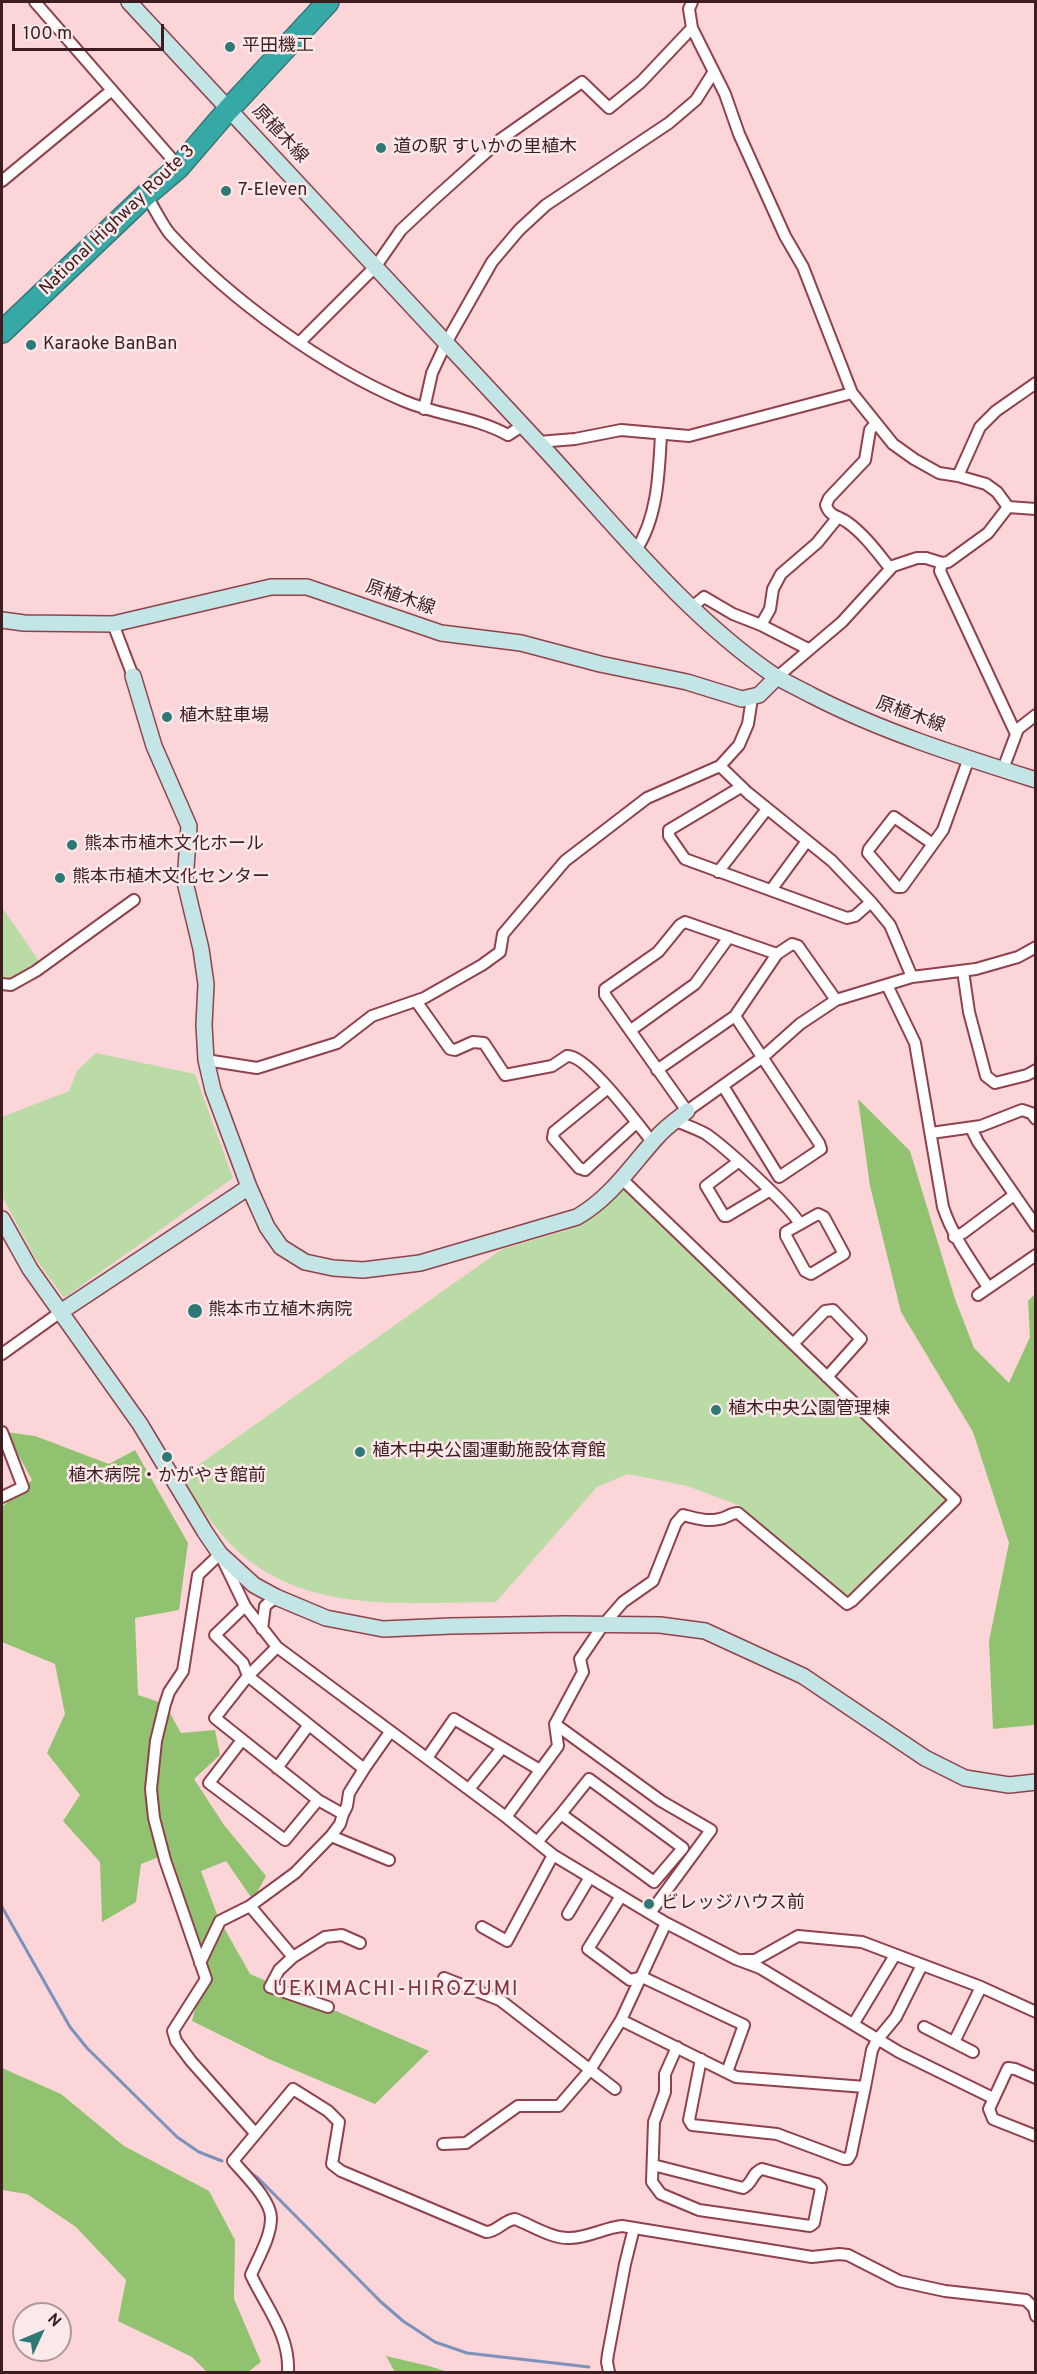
<!DOCTYPE html>
<meta charset="utf-8">
<style>
body{margin:0}
#map{position:relative;width:1037px;height:2374px;overflow:hidden;background:#fbd5d8;font-family:Overpass,sans-serif}
canvas{display:block}
.frame{position:absolute;inset:0;border:3px solid #3e1d21;pointer-events:none}
.north{position:absolute;left:12px;top:2302px;width:60px;height:60px;box-sizing:border-box;background:#fbe8e9;border:2px solid #af9799;border-radius:50%;rotate:46deg;font-size:16px;font-weight:700;line-height:24px;text-align:center;color:#3e1d21}
.north::after{content:'';display:block;margin:auto;width:21px;height:27px;background:#2e7876;clip-path:polygon(50% 0,100% 100%,50% 72%,0 100%)}
.scale{position:absolute;left:12px;top:24px;width:152px;height:27px;box-sizing:border-box;border:3px solid #3e1d21;border-top:0;padding-left:8px;font-size:18px;line-height:21px;white-space:nowrap;color:#3e1d21;-webkit-text-stroke:4px #fbe8e9;paint-order:stroke}
</style>
<div id="map">
<canvas width="1037" height="2374"></canvas>
<div class="frame"></div>
<div class="north">N</div>
<div class="scale">100 m</div>
</div>
<script>
const g = document.querySelector('canvas').getContext('2d');
g.lineJoin = 'round';
function fill(path, color) {
  g.fillStyle = color;
  g.fill(path, 'evenodd');
}
function strokePath(path, color, width, dash) {
  g.strokeStyle = color;
  g.lineWidth = width;
  g.lineCap = dash ? 'butt' : 'round';
  g.setLineDash(dash || []);
  g.stroke(path);
}
function write(font, color, halo, rows, align = 'center') {
  g.font = font + ' Overpass,"Noto Sans JP",sans-serif';
  g.lineWidth = 5;
  g.setLineDash([]);
  g.textBaseline = 'middle';
  g.strokeStyle = halo;
  g.fillStyle = color;
  for (const [text, x, y, turn = 0] of rows) {
    g.save();
    g.translate(x, y);
    g.rotate((+turn || 0) * Math.PI / 180);
    g.textAlign = isNaN(turn) ? turn : align;
    if (halo) g.strokeText(text, 0, 0);
    g.fillText(text, 0, 0);
    g.restore();
  }
}
fill(new Path2D(`
 M2,907L39,961L12,978L2,977Z
 M96,1053L195,1074L233,1178L64,1298L35,1258L2,1196V1117L69,1091L77,1071Z
 M623,1188L945,1496V1503L851,1598L841,1597L738,1505L687,1486L628,1474L597,1487L496,1602C415,1602 321,1614 251,1562C221,1540 201,1507 180,1478L502,1249L564,1231L596,1216Z`), '#bbdba6');
fill(new Path2D(`
 M858,1099L910,1151L955,1299L974,1348L1009,1383L1030,1337L1028,1301L1035,1294L1036,1722L1033,1725L993,1729L989,1641L1009,1543L973,1432L901,1312L870,1186Z
 M6,1432L35,1436L109,1464L135,1450L188,1543L179,1610L135,1618L138,1695L165,1704L181,1733L215,1730L220,1755L194,1779L224,1825L266,1876L253,1900L226,1861L201,1871L218,1917L250,1974L429,2051L375,2104L271,2060L192,2021L203,1978L159,1857L141,1864L136,1902L102,1922L100,1862L63,1821L80,1795L47,1753L65,1714L55,1664L2,1642V1507L32,1480Z
 M2,2068L61,2094L124,2146L209,2191L235,2240L234,2299L261,2362L248,2372H207L192,2357L118,2321L126,2280L76,2227L27,2194L2,2190Z
 M386,2356L429,2366L448,2372H395Z`), '#91c26f');
strokePath(new Path2D(`
 M2,1907L70,2027L87,2048L177,2137L199,2152L222,2161
 M248,2171L258,2178L381,2302L403,2321L435,2342L467,2353L589,2367`), '#7a92bc', 3);
const street = new Path2D(`
 M35,2L179,167
 M692,2L689,9L692,28L725,94L739,134L785,236L803,267L852,393L893,444L914,459L939,473L958,476L986,484L997,492L1008,507L1036,509
 M2,181L112,90
 M146,195C154,207 161,223 170,234C231,300 322,366 404,401C440,416 473,416 508,435L522,426
 M300,342L376,266L401,230L432,201L501,139L582,82L609,108L641,82L692,28
 M424,409L432,373L446,343L492,262L519,230L546,205L669,123L696,100L713,73
 M876,423L870,430L865,460L829,498L826,505C829,516 838,516 847,522C864,534 877,552 890,568
 M538,442L575,439L621,430L689,436L852,393
 M958,476L980,427L996,411L1036,383
 M636,550C658,517 659,472 661,434
 M942,563L940,571L1016,734
 M691,608L704,597L733,614L761,625L808,649
 M113,624L133,676
 M761,625L770,609L773,589L781,574L817,543L838,517
 M777,677L842,622L893,566L917,558H926L942,563L948,562L988,533L1008,507
 M720,766L748,793L832,861L871,902L890,925L912,977
 M1003,769L1018,729L1036,715
 M741,787L669,830V836L685,859L847,918L855,916L871,902
 M933,844L894,817L869,849L868,853L897,887H902L943,830L969,758
 M718,872L767,809
 M771,890L807,841
 M777,954L685,922L680,925L658,952L605,989V995L687,1111L763,1057L800,1024L836,1000L912,977L976,969L1018,957L1036,947
 M963,971L969,1012L986,1076L995,1083L1027,1075L1036,1070
 M2,984L11,985L36,971L134,900
 M887,985L915,1043L943,1207C953,1237 971,1261 988,1287
 M416,1001L450,1049L455,1050L473,1042L484,1043L505,1075L552,1066L567,1056C587,1054 639,1126 653,1143
 M631,1030L695,984L729,937
 M206,1060L257,1068L337,1043L372,1016L424,998L482,965L500,952L503,934L565,861L647,798L720,766L739,745L748,724L752,698
 M657,1070L735,1016L777,954L792,944L798,946L836,1000
 M723,1086L779,1177L821,1149L819,1143L735,1016
 M608,1088L554,1132L553,1138L579,1168L585,1170L636,1123
 M676,1121C686,1125 697,1129 706,1134C725,1147 789,1205 800,1224
 M971,1128L978,1142L1036,1226
 M931,1133L981,1126L1022,1110L1031,1113L1036,1119
 M738,1162L706,1186L724,1216H727L769,1191
 M818,1214L824,1217L844,1254L811,1274L805,1271L786,1236V1232Z
 M954,1237L963,1233L1014,1195
 M978,1295L1036,1255
 M793,1344L825,1311L833,1310L861,1339L827,1377
 M2,1354L62,1311
 M2,1432L23,1487L2,1497
 M245,1606L215,1635L243,1663L248,1676L364,1769L349,1793L347,1806L343,1814
 M262,1629L265,1606L276,1597
 M555,1724L661,1801L711,1830L650,1913
 M242,1740L209,1783L285,1840L318,1800
 M427,1758L454,1719L540,1770
 M277,1768L308,1726
 M364,1769L390,1732
 M469,1789L502,1748
 M506,1817L558,1746L555,1724L583,1672L580,1659L603,1625L623,1602L653,1581L676,1523L683,1515C695,1518 707,1522 719,1519C727,1518 730,1513 738,1513L847,1604L852,1601L955,1500L623,1180
 M331,1836L389,1860
 M537,1842L561,1814L654,1882L683,1848L589,1779L561,1814
 M621,1896L588,1949L630,1980L642,1977L744,2025L727,2072
 M250,1906L293,1957L279,1970L270,1987L328,2007
 M568,1914L590,1877
 M666,1923L621,2020L736,2077L865,2087L872,2050L877,2040L896,2017L922,1965
 M482,1927L507,1941L553,1855
 M293,1957L325,1937L342,1935L360,1943
 M743,1960H755L798,1936L862,1942L981,1987L1036,2012
 M200,1963L220,1921L250,1906L295,1873L331,1836L340,1824L343,1814L318,1800L215,1718L248,1676L277,1647
 M444,1978L500,2000L615,2089
 M854,2023L895,1955
 M924,2027L973,2052
 M954,2042L981,1987
 M701,2059L689,2120L692,2125L777,2134L844,2159H848L851,2154L865,2087
 M1036,2078L1015,2069L1008,2068L989,2109L993,2119L1036,2136
 M255,2133L191,2061L176,2041L173,2031L206,1979L165,1860L154,1818L151,1789L156,1741L165,1704L169,1692L183,1671L198,1575L220,1554L245,1606L277,1647L506,1817L553,1855L666,1923L736,1959L760,1968L899,2052L993,2098
 M443,2144L466,2143L518,2106H559L590,2070L621,2020
 M653,2165L743,2188C753,2184 752,2172 762,2169L817,2184L821,2188L814,2223L810,2226L699,2210L661,2194L652,2182L654,2122L665,2092V2074L677,2047
 M288,2372C290,2335 266,2307 251,2275C258,2258 271,2237 271,2218C271,2200 244,2174 233,2161L293,2089L328,2111L339,2122L332,2164L341,2171L486,2232C497,2232 504,2220 515,2219C531,2225 552,2239 570,2238C587,2238 604,2228 622,2226L812,2257L839,2254L848,2255L899,2281L945,2291L1026,2300L1034,2308L1036,2316
 M609,2372L607,2362L608,2354L625,2264L634,2228`);
const secondary = new Path2D(`
 M129,2C265,150 404,297 541,445C615,525 684,614 775,676C787,683 800,689 813,696C883,732 960,756 1036,780
 M2,620L24,623L113,624L271,587H307L441,633L521,643L600,664L687,682L742,699L759,695L777,677
 M133,676L154,746L189,826L185,882L201,949L206,984L204,1025L206,1060L213,1090L249,1187L267,1227L281,1247L305,1262L333,1268L363,1270L420,1263L577,1217C612,1197 632,1164 659,1135C667,1126 678,1119 687,1111
 M2,1219L30,1269L140,1424L205,1532L220,1554L254,1585L276,1597L326,1618L383,1629L451,1626L564,1624L660,1625L705,1631L803,1676L925,1758L965,1778L1009,1785L1036,1782
 M62,1311L249,1187`);
const highway = new Path2D(`
 M2,332L146,195L179,167L228,110L328,2`);
strokePath(street, '#8f424c', 14);
strokePath(secondary, '#8f424c', 18);
strokePath(highway, '#397878', 24);
strokePath(street, '#fff', 10);
strokePath(secondary, '#c3e5e5', 15);
strokePath(highway, '#36a9a7', 21);
for (const [x, y, r, color] of [
 [230,47,6,"#2e7876"],
 [381,148,6,"#2e7876"],
 [226,191,6,"#2e7876"],
 [31,345,6,"#2e7876"],
 [167,717,6,"#2e7876"],
 [72,845,6,"#2e7876"],
 [60,878,6,"#2e7876"],
 [195,1311,8,"#2e7876"],
 [716,1410,6,"#2e7876"],
 [360,1452,6,"#2e7876"],
 [167,1457,6,"#2e7876"],
 [649,1904,6,"#2e7876"]
]) {
  const dot = new Path2D();
  dot.arc(x, y, r, 0, 2 * Math.PI);
  g.fillStyle = color;
  g.fill(dot);
  strokePath(dot, '#fbe8e9', 2);
}
write('18px', '#3e1d21', '#fbe8e9', [
 ["平田機工",242,47],
 ["道の駅 すいかの里植木",393,148],
 ["7-Eleven",238,191],
 ["Karaoke BanBan",43,345],
 ["植木駐車場",179,717],
 ["熊本市植木文化ホール",84,845],
 ["熊本市植木文化センター",72,878],
 ["熊本市立植木病院",208,1311],
 ["植木中央公園管理棟",728,1410],
 ["植木中央公園運動施設体育館",372,1452],
 ["植木病院・かがやき館前",167,1477,"center"],
 ["ビレッジハウス前",661,1904]
], 'left');
write('18px', '#3e1d21', '#fbe8e9', [
 ["原植木線",279,135,47],
 ["National Highway Route 3",118,221,-44],
 ["原植木線",400,599,19],
 ["原植木線",910,716,20]
]);
g.letterSpacing = '1.5px';
write('21px', '#80343f', '#fbe8e9', [
 ["UEKIMACHI-HIROZUMI",396,1991]
]);
g.letterSpacing = '0px';
</script>
